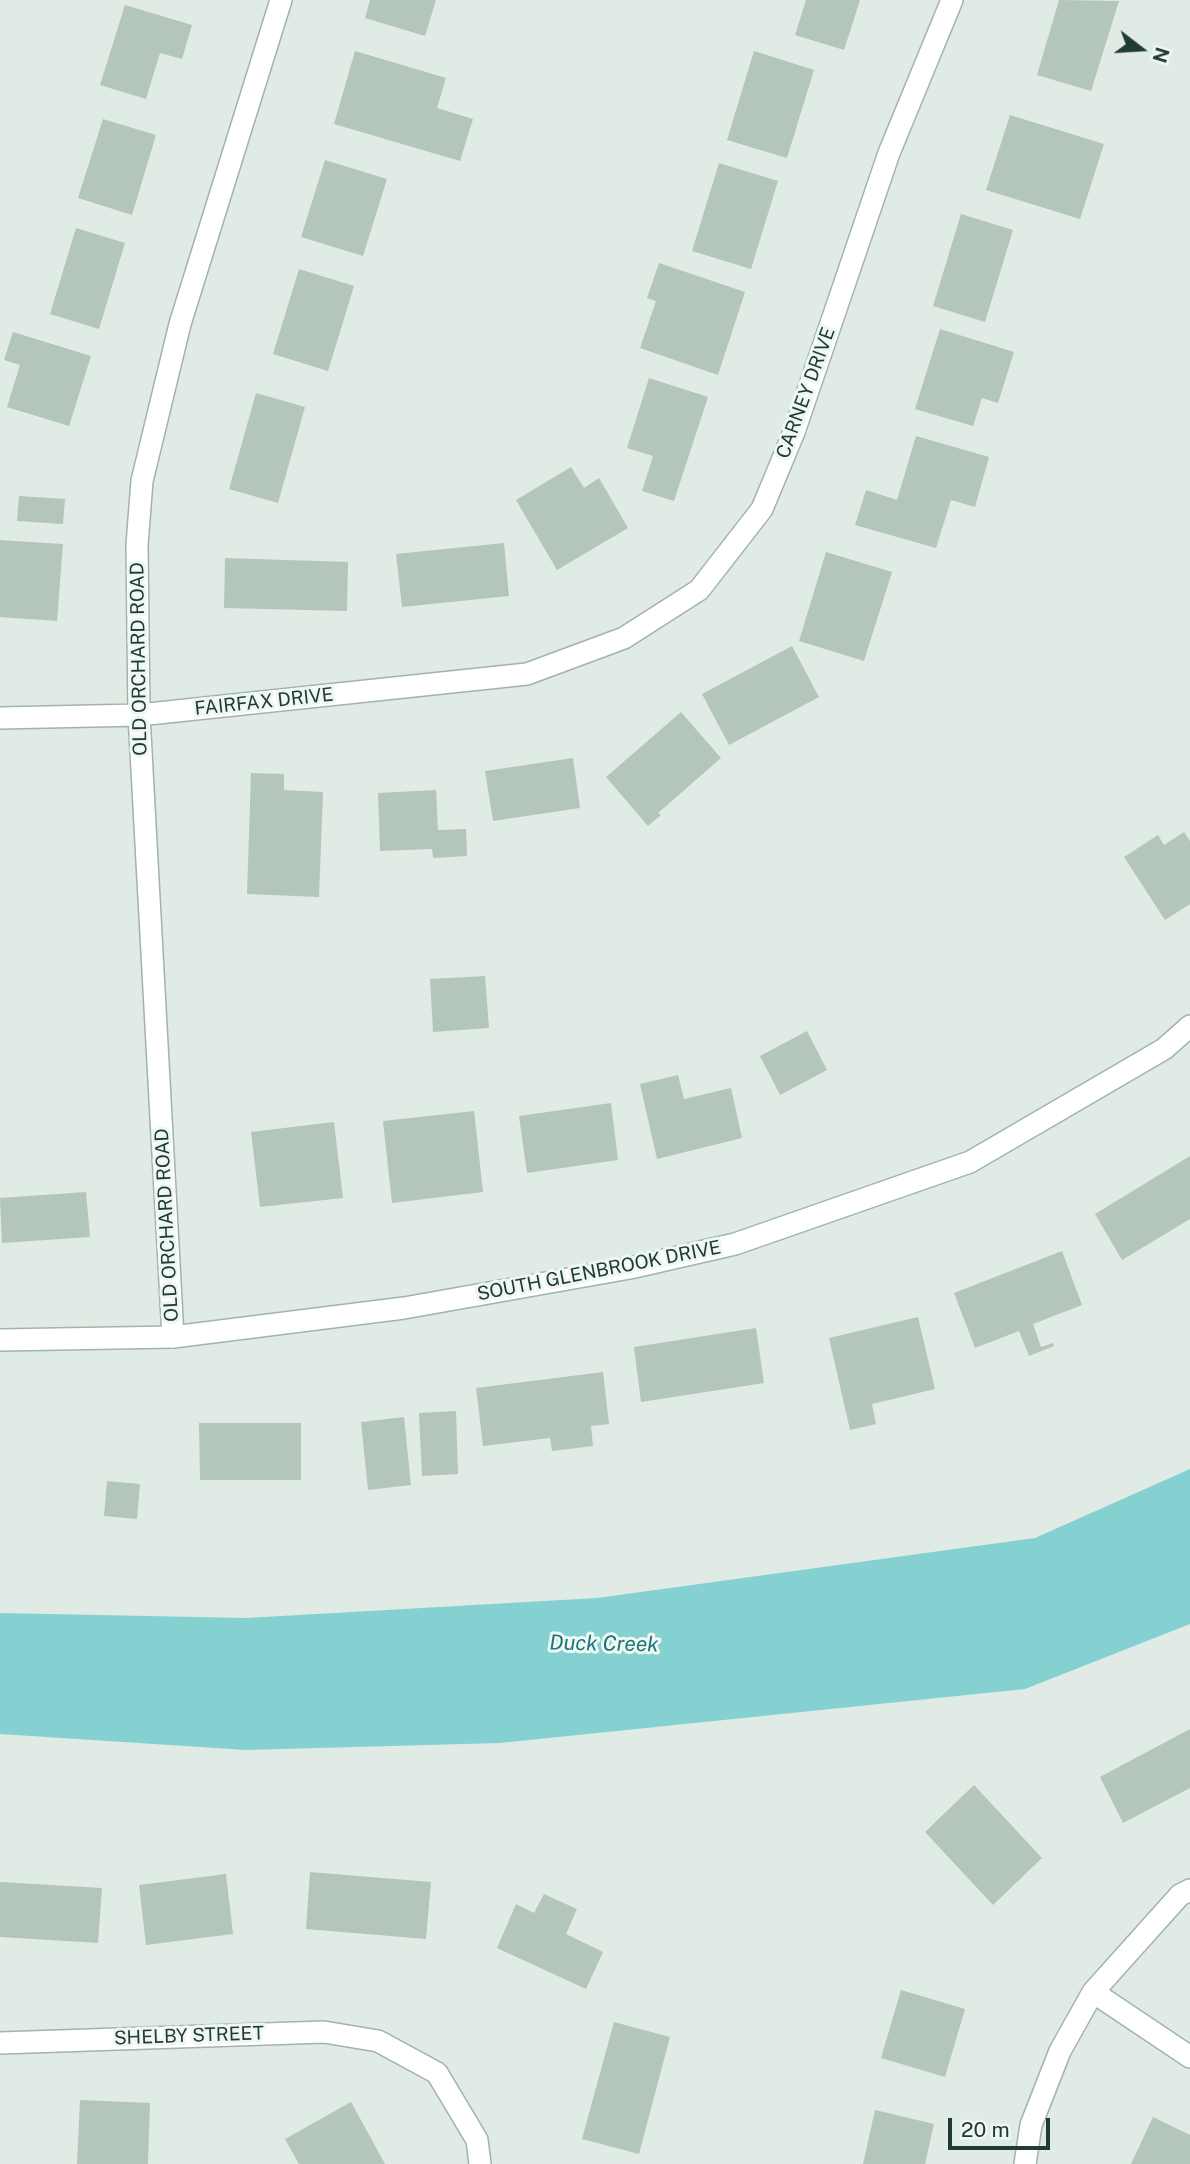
<!DOCTYPE html>
<style>
body{margin:0}
#map{position:relative;width:1190px;height:2164px;overflow:hidden;background:#dfebe4;font-family:"Public Sans",sans-serif}
canvas{display:block}
.north{position:absolute;left:1106px;top:14px;width:70px;height:70px;-webkit-text-stroke:5px #eff7f2;paint-order:stroke;rotate:107deg;font-size:19px;font-weight:700;line-height:28px;text-align:center;color:#203b30}
.north::after{content:'';display:block;margin:auto;width:24px;height:32px;background:#203b30;clip-path:polygon(50% 0,100% 100%,50% 72%,0 100%)}
.scale{position:absolute;left:948px;top:2118px;width:102px;height:32px;box-sizing:border-box;border:4px solid #203b30;border-top:0;padding-left:9px;font-size:21px;line-height:24px;white-space:nowrap;color:#203b30;-webkit-text-stroke:5px #eff7f2;paint-order:stroke}
</style>
<div id="map">
<canvas width="1190" height="2164"></canvas>
<div class="north">N</div>
<div class="scale">20 m</div>
</div>
<script>
const g = document.querySelector('canvas').getContext('2d');
g.lineJoin = 'round';
function fill(path, color) {
  g.fillStyle = color;
  g.fill(path, 'evenodd');
}
function strokePath(path, color, width, dash) {
  g.strokeStyle = color;
  g.lineWidth = width;
  g.lineCap = dash ? 'butt' : 'round';
  g.setLineDash(dash || []);
  g.stroke(path);
}
function write(font, color, halo, rows, align = 'center') {
  g.font = font + ' "Public Sans",sans-serif';
  g.lineWidth = 6;
  g.setLineDash([]);
  g.textBaseline = 'middle';
  g.strokeStyle = halo;
  g.fillStyle = color;
  for (const [text, x, y, turn = 0] of rows) {
    g.save();
    g.translate(x, y);
    g.rotate((+turn || 0) * Math.PI / 180);
    g.textAlign = isNaN(turn) ? turn : align;
    if (halo) g.strokeText(text, 0, 0);
    g.fillText(text, 0, 0);
    g.restore();
  }
}
fill(new Path2D(`
 M1190,1469V1624L1025,1689L500,1743L246,1750L0,1734V1613L246,1618L597,1598L1035,1538Z`), '#85d1d2');
fill(new Path2D(`
 M370,0H436L425,36L365,18Z
 M806,0H860L844,50L795,35Z
 M1059,0L1119,1L1091,91L1037,75Z
 M125,5L192,25L182,59L160,53L146,99L100,85Z
 M355,51L446,78L437,108L473,119L460,161L334,124Z
 M754,51L814,70L787,158L727,140Z
 M1010,115L1104,144L1080,219L986,190Z
 M103,119L156,135L132,215L78,198Z
 M325,160L387,179L363,256L301,237Z
 M719,163L778,181L751,269L692,251Z
 M961,214L1013,230L985,322L933,306Z
 M76,228L125,243L99,329L50,314Z
 M659,263L745,292L718,375L640,348L656,301L647,298Z
 M299,269L354,286L328,371L273,354Z
 M940,329L1014,352L998,403L982,398L973,426L915,409Z
 M13,332L91,356L69,426L7,407L20,365L4,360Z
 M649,378L708,397L674,501L642,491L653,456L627,448Z
 M256,393L305,407L278,503L229,489Z
 M916,436L989,457L975,507L951,500L936,548L855,525L866,490L897,500Z
 M571,467L584,488L599,478L628,528L557,570L516,500Z
 M19,496L65,499L63,524L17,521Z
 M0,540L63,544L57,621L0,617Z
 M504,543L509,596L402,607L396,554Z
 M826,552L892,572L864,661L799,641Z
 M225,558L348,562L347,611L224,608Z
 M792,646L819,697L729,745L702,694Z
 M681,712L721,758L658,813L661,815L648,826L606,777Z
 M573,758L580,808L493,821L485,771Z
 M251,773L284,774V790L323,792L319,897L247,894Z
 M436,790L438,830L466,829L467,856L433,858L432,849L380,851L378,793Z
 M1184,832L1190,841V904L1165,920L1124,857L1158,835L1164,845Z
 M485,976L489,1028L433,1032L430,979Z
 M807,1031L827,1070L780,1095L760,1056Z
 M678,1075L684,1099L731,1088L742,1138L657,1159L640,1084Z
 M611,1103L618,1160L527,1173L519,1116Z
 M474,1111L483,1192L392,1203L383,1121Z
 M334,1122L343,1198L260,1207L251,1132Z
 M1190,1156V1219L1122,1260L1095,1214Z
 M86,1192L90,1237L2,1243L0,1198Z
 M1062,1251L1082,1305L1033,1324L1041,1347L1053,1343L1054,1346L1029,1356L1019,1331L975,1348L954,1293Z
 M918,1317L935,1389L872,1404L876,1424L850,1430L829,1338Z
 M756,1328L764,1383L641,1402L634,1347Z
 M603,1372L609,1424L591,1426L593,1446L552,1451L550,1438L483,1446L476,1388Z
 M456,1411L458,1474L422,1476L419,1413Z
 M404,1417L411,1485L368,1490L361,1422Z
 M199,1423H301V1480H200Z
 M107,1481L140,1484L137,1519L104,1516Z
 M1190,1729V1788L1123,1823L1100,1777Z
 M974,1785L1042,1858L993,1905L925,1832Z
 M310,1872L431,1882L426,1939L306,1929Z
 M226,1874L233,1934L146,1945L139,1885Z
 M0,1882L102,1888L98,1943L0,1937Z
 M544,1894L577,1909L566,1934L603,1952L586,1989L497,1948L516,1904L534,1913Z
 M901,1990L965,2009L945,2077L881,2058Z
 M614,2022L670,2037L639,2154L582,2139Z
 M80,2100L150,2103L148,2164H77Z
 M351,2102L385,2164H299L285,2139Z
 M875,2110L934,2124L925,2164H863Z
 M1153,2117L1190,2135V2164H1131Z`), '#b4c5bc');
const street = new Path2D(`
 M0,718L139,715L527,674L624,638L699,590L762,509L794,432L889,153L952,0
 M173,1337L139,715L137,545L142,481L180,324L281,0
 M1093,1992L1190,2057
 M0,2043L324,2032L378,2041L437,2073L477,2140L480,2164
 M1025,2164L1031,2125L1060,2051L1093,1992L1180,1895L1190,1890`);
const secondary = new Path2D(`
 M0,1340L173,1337L404,1308L630,1268L735,1244L970,1162L1164,1049L1190,1026`);
strokePath(street, '#a2b3aa', 24);
strokePath(secondary, '#9eb6aa', 24);
strokePath(street, '#fff', 21);
strokePath(secondary, '#fff', 21);
write('19px', '#203b30', '#eff7f2', [
 ["CARNEY DRIVE",806,393,-70],
 ["OLD ORCHARD ROAD",139,659,-91],
 ["FAIRFAX DRIVE",264,702,-6],
 ["OLD ORCHARD ROAD",167,1225,-93],
 ["SOUTH GLENBROOK DRIVE",599,1271,-11],
 ["SHELBY STREET",189,2036,-2]
]);
write('italic 21px', '#197577', '#eff7f2', [
 ["Duck Creek",604,1644,1]
]);
</script>
